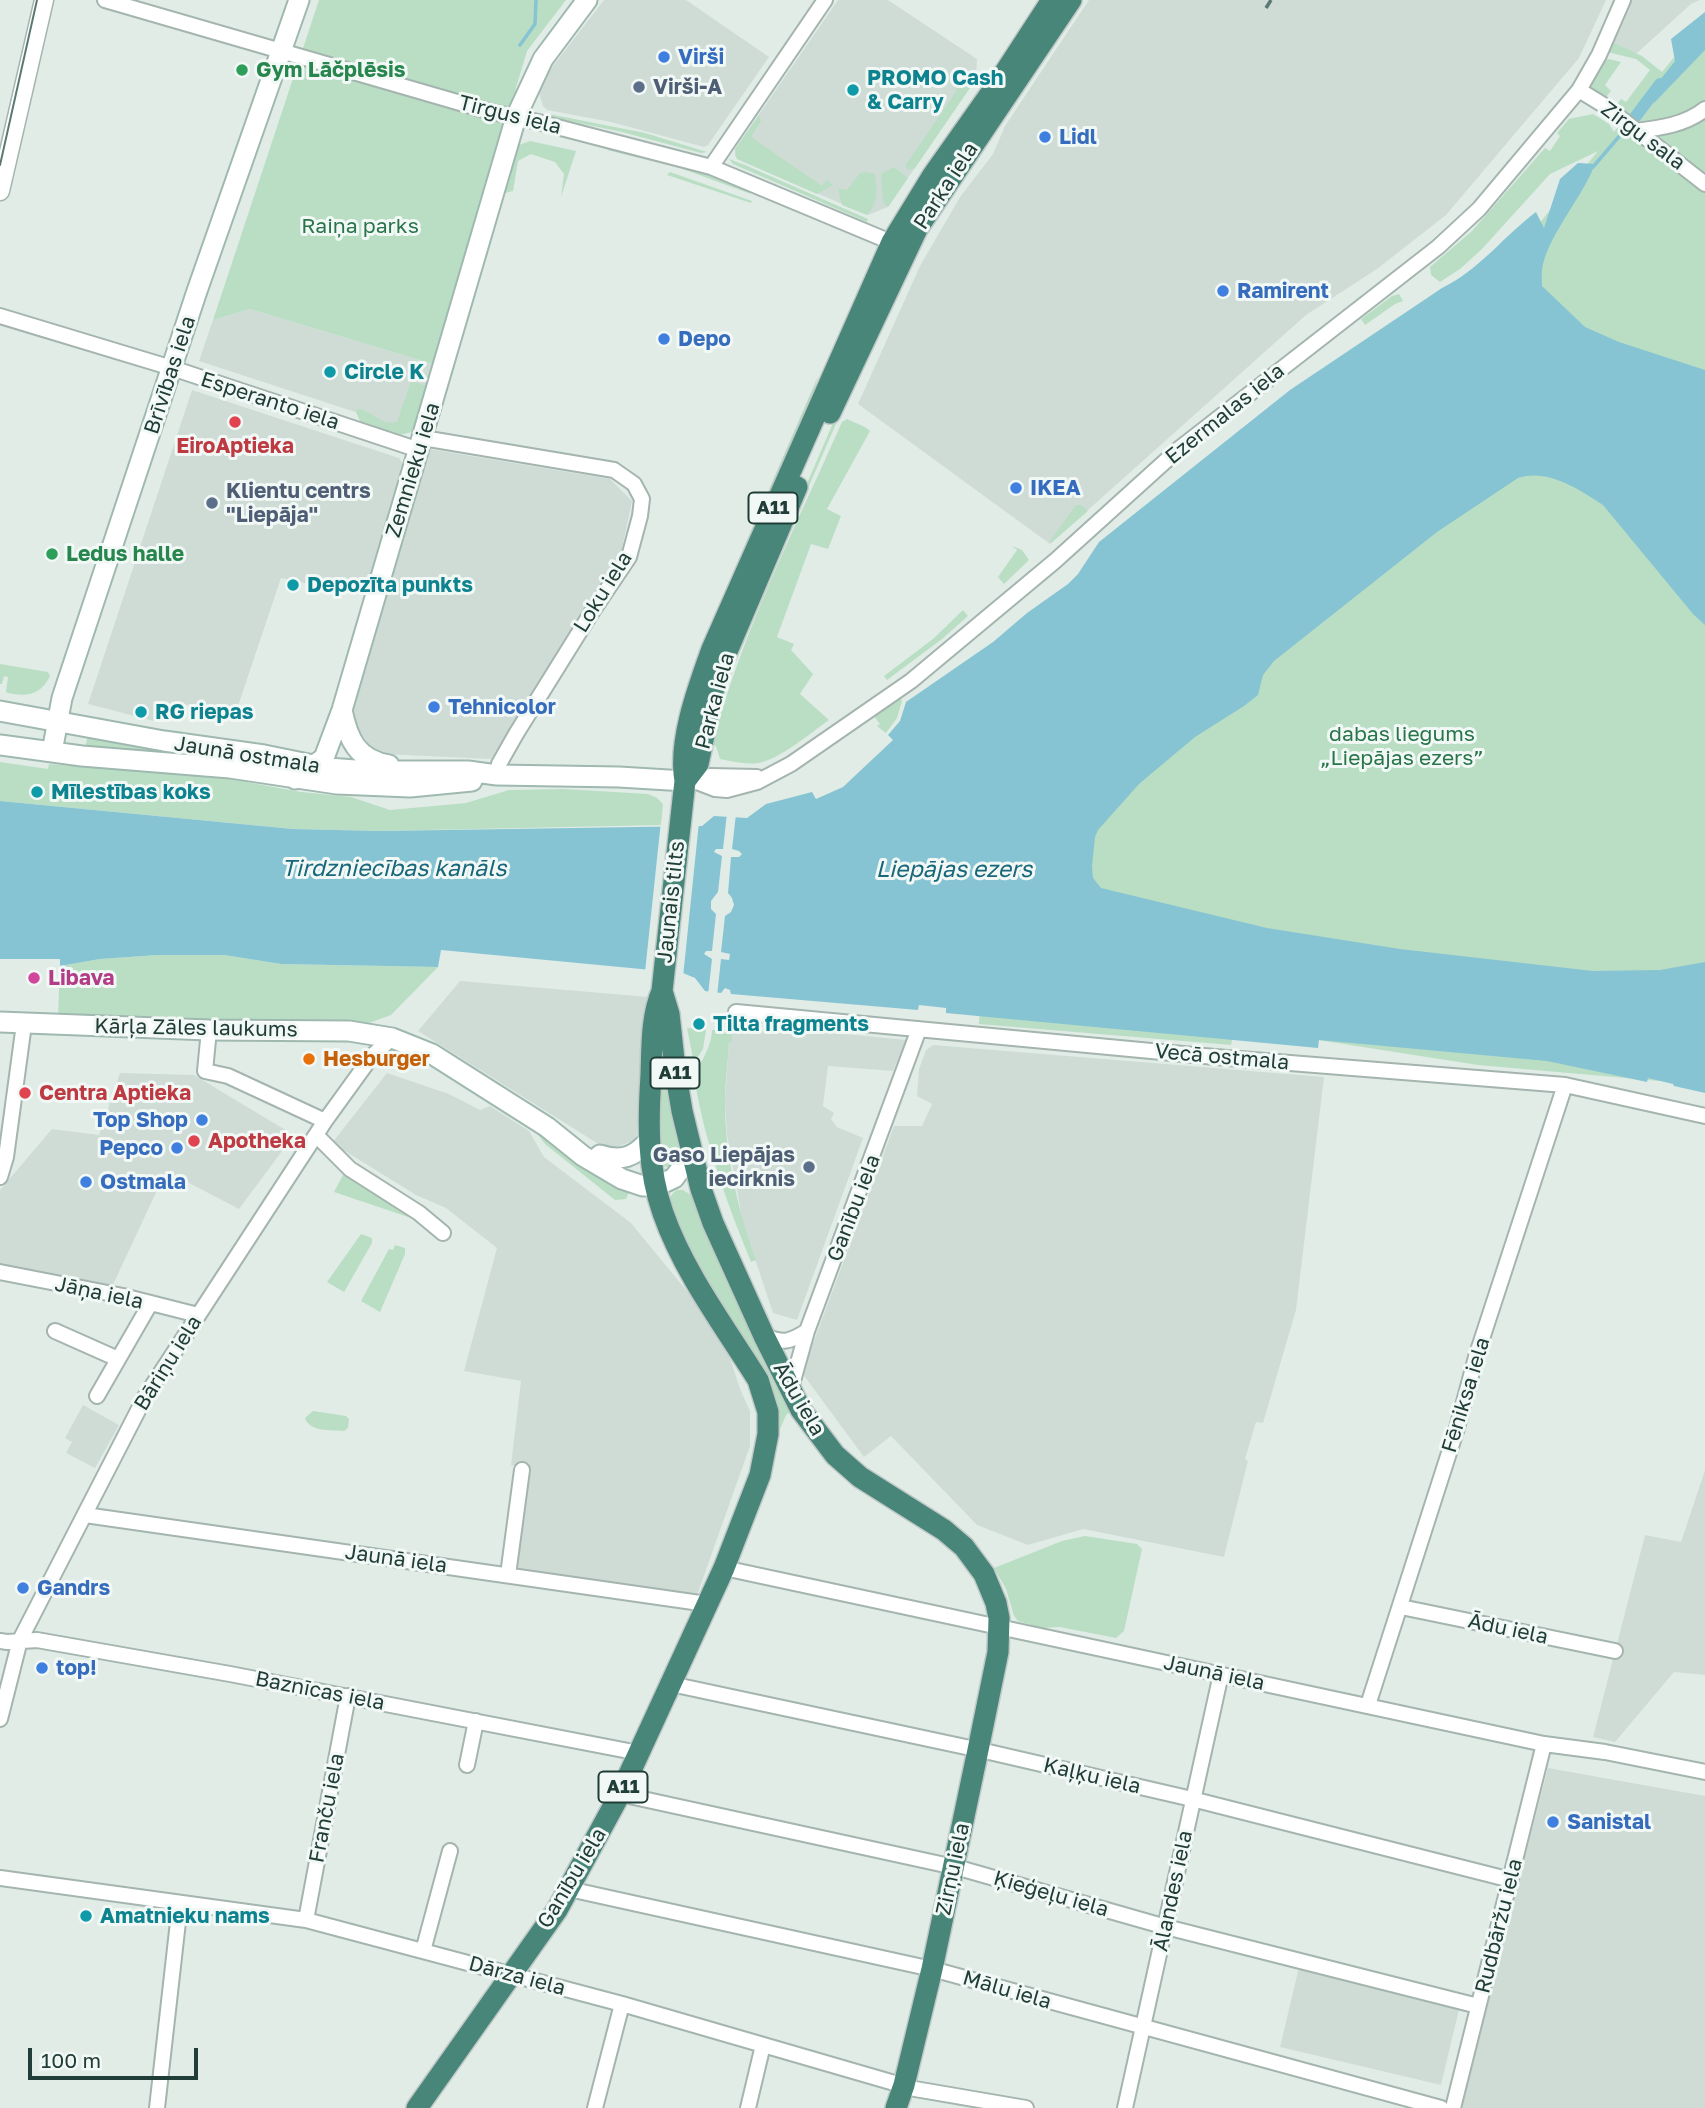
<!DOCTYPE html>
<meta charset="utf-8">
<style>
body{margin:0}
#map{position:relative;width:1705px;height:2108px;overflow:hidden;background:#e1ece7;font-family:"Golos Text",sans-serif}
canvas{display:block}
.scale{position:absolute;left:28px;top:2048px;width:170px;height:32px;box-sizing:border-box;border:4px solid #213d37;border-top:0;padding-left:9px;font-size:21px;line-height:24px;white-space:nowrap;color:#213d37;-webkit-text-stroke:5px #f1f8f5;paint-order:stroke}
</style>
<div id="map">
<canvas width="1705" height="2108"></canvas>
<div class="scale">100 m</div>
</div>
<script>
const g = document.querySelector('canvas').getContext('2d');
g.lineJoin = 'round';
function fill(path, color) {
  g.fillStyle = color;
  g.fill(path, 'evenodd');
}
function strokePath(path, color, width, dash) {
  g.strokeStyle = color;
  g.lineWidth = width;
  g.lineCap = dash ? 'butt' : 'round';
  g.setLineDash(dash || []);
  g.stroke(path);
}
function write(font, color, halo, rows, align = 'center') {
  g.font = font + ' "Golos Text",sans-serif';
  g.lineWidth = 6;
  g.setLineDash([]);
  g.textBaseline = 'middle';
  g.strokeStyle = halo;
  g.fillStyle = color;
  for (const [text, x, y, turn = 0] of rows) {
    g.save();
    g.translate(x, y);
    g.rotate((+turn || 0) * Math.PI / 180);
    g.textAlign = isNaN(turn) ? turn : align;
    if (halo) g.strokeText(text, 0, 0);
    g.fillText(text, 0, 0);
    g.restore();
  }
}
fill(new Path2D(`
 M604,0H686L769,57L708,145L704,147L611,122L547,110L543,106L539,92L549,71Z
 M838,0H888L977,59L976,79L888,207L868,215L737,159L735,156V149Z
 M1089,0H1606L1579,58L1446,215L1377,269L1306,315L1050,544L858,404L920,266L960,197L993,154L1005,126Z
 M1631,0H1700L1691,4L1636,54L1610,41Z
 M250,309L433,364L416,424L398,426L199,361L213,320Z
 M192,390L399,458L403,464L371,575L359,595L281,578L236,712L175,703L158,722L88,704Z
 M429,449L610,479L632,501L621,553L491,759L382,754L372,749L354,723V706Z
 M460,981L649,997L636,1140L608,1150L418,1031Z
 M733,1028L793,1034L794,1029L906,1040L893,1071L828,1066L823,1106L834,1113L831,1119L837,1127L863,1138L797,1320L773,1313L743,1223L727,1134L725,1102L729,1042H732Z
 M933,1045L1324,1077L1296,1310L1263,1423L1256,1422L1245,1459L1248,1461L1224,1557L1083,1529L1028,1545L977,1525L891,1436L864,1457L802,1373L894,1126H922L932,1104L917,1096L919,1069L926,1050Z
 M120,1073L194,1075L294,1135L239,1209L166,1171L111,1289L0,1266V1190L52,1129L99,1135Z
 M387,1073L449,1094L480,1110L490,1106L529,1131L544,1157L631,1223L695,1301L730,1358L740,1389L750,1411V1446L696,1598L516,1573L531,1468L511,1465L521,1381L464,1371L497,1248L446,1208L416,1195L332,1143Z
 M83,1405L119,1425L95,1468L66,1453L72,1442L65,1438Z
 M1705,1470V1675L1674,1672L1615,1742L1593,1737L1645,1535L1681,1542Z
 M1548,1768L1705,1796V2108H1460Z
 M1300,1963L1461,2001L1441,2085L1280,2047Z`), '#cfdcd6');
fill(new Path2D(`
 M319,0H566L527,51L515,91L521,87L512,102L433,364L250,309L213,320Z
 M1705,34V1085L1478,1065L1318,1040H1232L1231,1045L979,1024L994,706L1490,284L1598,151L1550,174L1482,249L1460,269L1440,282L1431,275L1430,267L1472,231L1545,148L1550,151L1560,136L1557,133L1569,119L1593,114L1609,124L1614,132L1626,117L1614,108L1621,99L1626,102L1650,70L1636,59L1607,52L1610,41L1642,56L1662,72L1685,44Z
 M1609,59L1621,62L1605,85L1611,91L1606,97L1602,98L1594,92L1590,84L1603,60Z
 M966,71L976,79L915,168L909,170L905,166L957,90L954,87Z
 M544,113L645,133L707,152L701,153L622,132L545,116Z
 M759,115L761,121L751,137L822,186L827,180L833,185L817,194L737,159L735,149Z
 M530,141L576,151L561,197L564,174L555,162L531,154L518,161L513,191L505,193L519,145Z
 M610,148C630,148 740,180 751,194L680,168L607,150Z
 M729,159L745,165L868,219L867,222L733,164Z
 M894,167L908,178L888,207L883,202L881,174Z
 M670,172L752,201L751,203L667,175Z
 M866,172L875,174C877,191 879,202 867,215L842,205L838,188L847,190L860,173Z
 M1399,294L1403,301L1395,304L1365,325L1361,319L1392,296Z
 M818,376L812,398L684,699L699,651Z
 M411,381L427,386L412,432L400,435L360,421L356,412L358,409C374,411 380,426 397,422Z
 M840,407L842,410L741,643L722,697L718,698L795,511Z
 M847,419L865,427L870,431L827,509L841,516L828,549L811,544L777,637L794,644L791,650L813,674L800,694L829,720C810,733 781,759 758,763C747,765 732,761 720,759L716,746L712,745C742,632 795,528 842,422Z
 M1076,505H1081L1088,511L1051,543L1050,541Z
 M1012,546L1022,550L1029,560L1004,584L998,577L1017,550Z
 M963,610L968,616L942,639L887,680L884,676L933,639Z
 M0,664L48,672L50,676C41,695 27,697 8,693L6,692L8,677L4,676L2,684H0Z
 M899,697L902,701L897,718L886,733L877,726L880,724L873,715Z
 M88,734L191,754L192,756L85,749Z
 M0,762L48,769L49,764L230,779L301,792L351,797L390,810L466,803L509,790L564,789L648,794L657,798L663,804L661,825L380,831L293,829L0,801Z
 M158,955H224L281,964L438,967L391,1015L366,1024L58,1016L60,966L100,959Z
 M662,1016L684,1154L680,1163L669,1167L661,1166L652,1137Z
 M723,1020L734,1021L732,1042H729C728,1062 725,1082 725,1102C725,1155 738,1210 756,1260L751,1262C727,1203 706,1146 695,1083C696,1064 711,1053 712,1030H722Z
 M687,1028L706,1030L703,1049L694,1063Z
 M533,1128C565,1147 592,1182 629,1192L626,1199L615,1200L545,1144Z
 M344,1173L423,1222L334,1192Z
 M677,1190H683L691,1195L731,1290L793,1410L786,1415L772,1448L776,1420L671,1215C668,1203 667,1197 677,1190Z
 M361,1234L372,1238V1243L344,1292L327,1282Z
 M395,1245L405,1248V1254L380,1312L361,1301L389,1249L393,1250Z
 M313,1411L346,1416L349,1419L348,1428L344,1431C331,1430 309,1432 305,1418Z
 M1085,1536L1137,1544L1142,1549L1124,1631L1116,1638L1060,1627L1042,1628L1018,1621L1014,1616L1006,1589L994,1568L1062,1541Z`), '#b9dec4');
fill(new Path2D(`
 M1705,12V50L1654,103L1649,94L1675,61L1671,39Z
 M1578,163L1595,164C1582,198 1552,230 1543,264C1541,271 1542,279 1542,286L1585,327L1619,342L1705,370V625L1693,614L1603,505C1579,489 1547,468 1518,478L1437,532L1274,661L1263,675L1258,695L1244,706L1195,737L1139,784L1098,830L1095,837L1092,866L1093,878L1101,888L1267,928L1400,949L1593,971L1660,970L1705,962V1093L1674,1086L1673,1084L1648,1078L1647,1082L1547,1061L1319,1040L1318,1048L946,1013V1008L919,1005L918,1010L731,994L730,990L725,988L721,993L705,991L695,978L683,973L441,950L438,967L281,964L224,955H158L100,959L60,966V959H0V801L293,829L380,831L702,826L714,816L747,818L766,804L812,792L816,799L843,787L893,740L888,735L900,721L906,702L993,642L1027,613L1068,584L1078,574L1099,542L1290,390L1442,288C1478,271 1504,236 1536,212L1544,228L1560,179Z`), '#87c4d3');
fill(new Path2D(`
 M727,813L736,814L732,849L739,851L742,854L739,857H731L728,893L732,898L734,905L731,912L725,916L721,952L730,954L729,960L721,959L717,996L708,995L712,959L704,954L706,951H712L716,914L711,909V901L718,892L722,856L714,852L716,849H723Z
 M661,821L699,822L683,977L645,972Z`), '#e1ece7');
strokePath(new Path2D(`
 M520,45L535,24L536,0
 M1593,167L1622,133`), '#87c4d3', 3.5);
strokePath(new Path2D(`
 M1633,120L1660,84`), '#87c4d3', 12);
const minor = new Path2D(`
 M105,0L488,111L538,122L711,167L898,245
 M1579,90L1605,106L1705,184
 M1635,131C1660,128 1685,125 1705,109
 M711,167L825,0
 M0,316L172,368L419,450
 M423,438L614,470L634,484L642,499L640,516L629,557L590,615L516,734L499,764L497,775
 M685,781L697,782L715,789L727,790L757,782L791,764L911,681L1055,561L1180,448L1438,247L1479,209L1579,90L1599,55L1623,0
 M697,782L710,776L757,777
 M736,1012L1215,1057L1565,1085L1705,1116
 M209,1030L205,1071L228,1076L325,1121
 M316,1135L350,1169L419,1213L443,1233
 M0,1177L6,1157L24,1024
 M0,1272L123,1296L198,1315
 M55,1331L118,1359
 M764,1336C784,1343 788,1343 807,1331
 M791,1388L807,1331L919,1029
 M97,1396L150,1304
 M85,1515L707,1604
 M724,1568L1544,1744L1605,1752L1705,1772
 M508,1575L522,1470
 M1401,1607L1615,1651
 M0,1641L7,1642L37,1640L230,1674L639,1753
 M671,1684L989,1752L1192,1799L1511,1880
 M1368,1705L1457,1428L1476,1357L1565,1085
 M0,1719L20,1640L145,1397L325,1121L372,1056L392,1038
 M467,1765L476,1721
 M620,1794L959,1868L1166,1927L1478,2006
 M0,1878L306,1920L622,2004L915,2089L1026,2108
 M569,1889L932,1969L1441,2108
 M306,1920L348,1696
 M423,1951L450,1851
 M157,2108L180,1904
 M595,2108L622,2004
 M748,2108L763,2045
 M1125,2108L1221,1674
 M1453,2108L1544,1744`);
const tertiary = new Path2D(`
 M0,191L44,0`);
const secondary = new Path2D(`
 M342,710C348,739 357,760 389,765
 M0,711L164,741L264,755L328,768L369,771H468L497,775L619,777L685,781
 M0,745L82,756L230,768L337,784L410,787L472,781
 M52,752L62,698L197,291L299,0
 M295,779L324,758L342,710L516,117L543,59L587,0
 M0,1022L209,1030L349,1031L392,1038L432,1054L547,1127L583,1156L622,1179L643,1186H657L674,1178L692,1154
 M600,1155C621,1162 635,1157 649,1140`);
const trunk = new Path2D(`
 M830,413L917,229L1071,0
 M685,781L698,764L714,687L726,654L797,487
 M662,991L669,1014L675,1069L682,1111L701,1189L713,1223L764,1336L801,1410L835,1455L860,1477L944,1530L964,1547L984,1574L996,1603L999,1618L998,1652L978,1750L932,1969L904,2085L896,2108
 M417,2108L557,1910L620,1794L724,1568L760,1475L768,1434V1412L758,1380C725,1327 684,1273 663,1213C647,1168 648,1121 651,1075C652,1046 651,1017 662,991L685,781C678,741 698,688 712,649L892,242L933,175L998,83L1052,0`);
strokePath(minor, '#a4b4af', 18);
strokePath(tertiary, '#a4b4af', 21);
strokePath(secondary, '#9fb8b0', 23);
strokePath(trunk, '#c1c9c7', 24);
strokePath(minor, '#fff', 14);
strokePath(tertiary, '#fff', 18);
strokePath(secondary, '#fff', 19);
strokePath(trunk, '#48867a', 21);
strokePath(new Path2D(`
 M0,165L37,0`), '#5b7972', 2);
strokePath(new Path2D(`
 M1266,8L1271,0`), '#5b7972', 3.5, [14, 7]);
for (const [x, y, r, color] of [
 [664,57,7,"#3f7fe0"],
 [242,70,7,"#2e9e5b"],
 [639,87,7,"#5c6f8a"],
 [853,90,7,"#0f9aa8"],
 [1045,137,7,"#3f7fe0"],
 [1223,291,7,"#3f7fe0"],
 [664,339,7,"#3f7fe0"],
 [330,372,7,"#0f9aa8"],
 [235,422,7,"#e0444e"],
 [1016,488,7,"#3f7fe0"],
 [212,503,7,"#5c6f8a"],
 [52,554,7,"#2e9e5b"],
 [293,585,7,"#0f9aa8"],
 [434,707,7,"#3f7fe0"],
 [141,712,7,"#0f9aa8"],
 [37,792,7,"#0f9aa8"],
 [34,978,7,"#d1479c"],
 [699,1024,7,"#0f9aa8"],
 [309,1059,7,"#e8710a"],
 [25,1093,7,"#e0444e"],
 [202,1120,7,"#3f7fe0"],
 [194,1141,7,"#e0444e"],
 [177,1148,7,"#3f7fe0"],
 [809,1167,7,"#5c6f8a"],
 [86,1182,7,"#3f7fe0"],
 [23,1588,7,"#3f7fe0"],
 [42,1668,7,"#3f7fe0"],
 [1553,1822,7,"#3f7fe0"],
 [86,1916,7,"#0f9aa8"]
]) {
  const dot = new Path2D();
  dot.arc(x, y, r, 0, 2 * Math.PI);
  g.fillStyle = color;
  g.fill(dot);
  strokePath(dot, '#f1f8f5', 2.5);
}
for (const [x, y, w] of [
 [773,508,49],
 [675,1073,49],
 [623,1787,49]
]) {
  const box = new Path2D();
  box.roundRect(x - w / 2, y - 15.5, w, 31, 5);
  g.fillStyle = '#f1f8f5';
  g.fill(box);
  strokePath(box, '#213d37', 2);
}
write('bold 19px', '#213d37', null, [
 ["A11",773,508],
 ["A11",675,1073],
 ["A11",623,1787]
]);
write('bold 21px', '#366cbe', '#f1f8f5', [
 ["Virši",678,57],
 ["Lidl",1059,137],
 ["Ramirent",1237,291],
 ["Depo",678,339],
 ["IKEA",1030,488],
 ["Tehnicolor",448,707],
 ["Top Shop",188,1120,"right"],
 ["Pepco",163,1148,"right"],
 ["Ostmala",100,1182],
 ["Gandrs",37,1588],
 ["top!",56,1668],
 ["Sanistal",1567,1822]
], 'left');
write('bold 21px', '#27864d', '#f1f8f5', [
 ["Gym Lāčplēsis",256,70],
 ["Ledus halle",66,554]
], 'left');
write('bold 21px', '#0d838f', '#f1f8f5', [
 ["PROMO Cash",867,78],
 ["& Carry",867,102],
 ["Circle K",344,372],
 ["Depozīta punkts",307,585],
 ["RG riepas",155,712],
 ["Mīlestības koks",51,792],
 ["Tilta fragments",713,1024],
 ["Amatnieku nams",100,1916]
], 'left');
write('bold 21px', '#4e5e75', '#f1f8f5', [
 ["Virši-A",653,87],
 ["Klientu centrs",226,491],
 ["\"Liepāja\"",226,515],
 ["Gaso Liepājas",795,1155,"right"],
 ["iecirknis",795,1179,"right"]
], 'left');
write('21px', '#213d37', '#f1f8f5', [
 ["Tirgus iela",510,115,14],
 ["Zirgu sala",1643,136,37],
 ["Parka iela",946,186,-57],
 ["Brīvības iela",170,375,-72],
 ["Esperanto iela",270,401,18],
 ["Ezermalas iela",1225,414,-39],
 ["Zemnieku iela",413,470,-73],
 ["Loku iela",603,592,-58],
 ["Parka iela",715,701,-75],
 ["Jaunā ostmala",247,755,9],
 ["Jaunais tilts",671,902,-84],
 ["Kārļa Zāles laukums",196,1028,1],
 ["Vecā ostmala",1222,1057,5],
 ["Ganību iela",854,1208,-69],
 ["Jāņa iela",99,1293,12],
 ["Bāriņu iela",168,1363,-58],
 ["Fēniksa iela",1466,1395,-73],
 ["Ādu iela",799,1399,60],
 ["Jaunā iela",396,1559,8],
 ["Ādu iela",1508,1629,12],
 ["Jaunā iela",1214,1673,12],
 ["Baznīcas iela",320,1691,11],
 ["Kaļķu iela",1092,1776,13],
 ["Franču iela",327,1808,-79],
 ["Zirņu iela",953,1869,-78],
 ["Ganību iela",572,1878,-59],
 ["Ālandes iela",1173,1891,-78],
 ["Ķieģeļu iela",1051,1894,16],
 ["Rudbāržu iela",1499,1926,-76],
 ["Dārza iela",517,1976,15],
 ["Mālu iela",1007,1990,16]
]);
write('21px', '#29754a', '#f1f8f5', [
 ["Raiņa parks",360,226],
 ["dabas liegums",1402,734],
 ["„Liepājas ezers”",1402,758]
]);
write('bold 21px', '#be3a42', '#f1f8f5', [
 ["EiroAptieka",235,446,"center"],
 ["Centra Aptieka",39,1093],
 ["Apotheka",208,1141]
], 'left');
write('bold 21px', '#b23c85', '#f1f8f5', [
 ["Libava",48,978]
], 'left');
write('bold 21px', '#c56008', '#f1f8f5', [
 ["Hesburger",323,1059]
], 'left');
write('italic 23px', '#19677b', '#f1f8f5', [
 ["Tirdzniecības kanāls",394,869],
 ["Liepājas ezers",954,870]
]);
</script>
